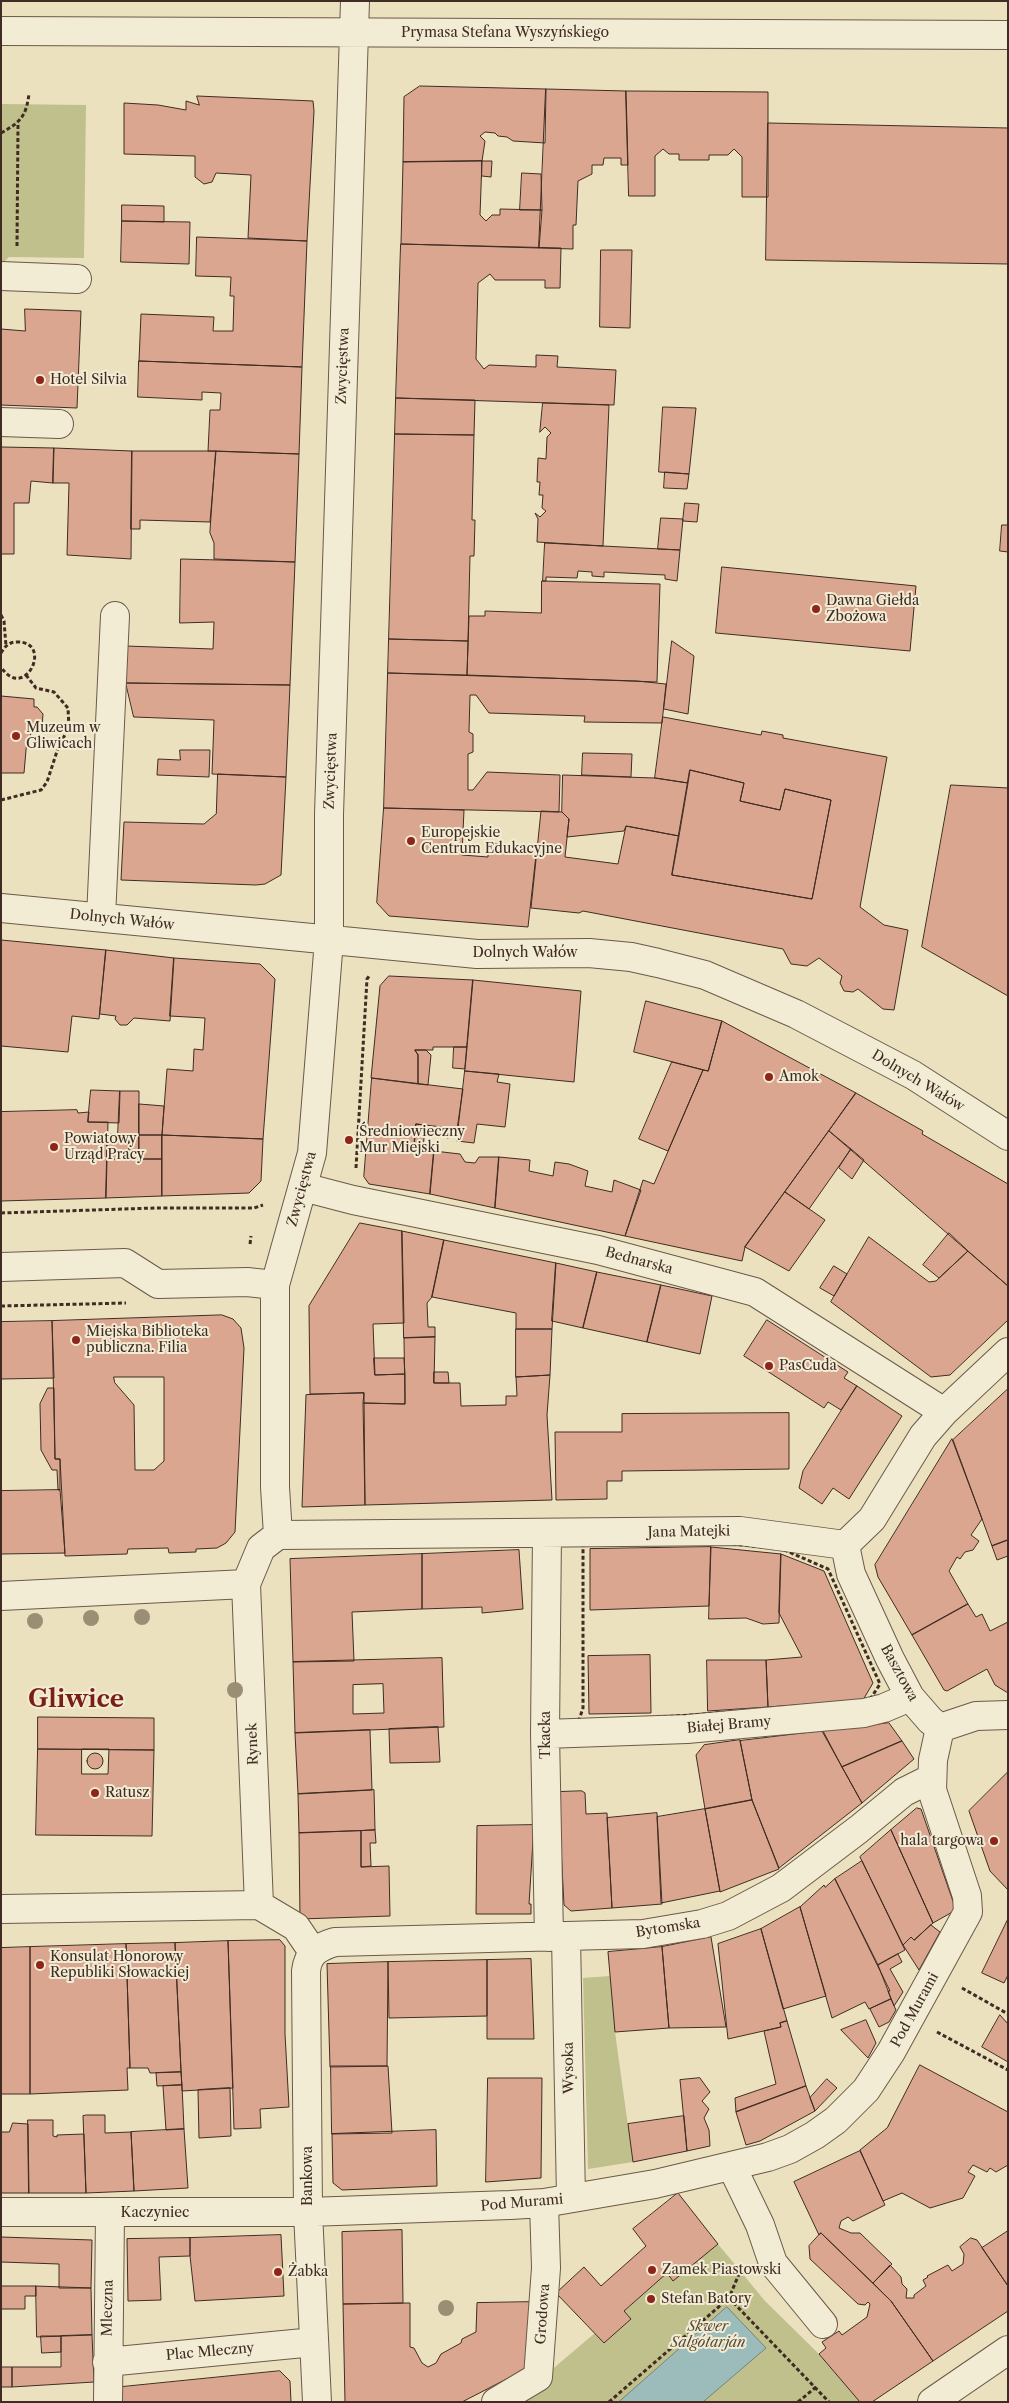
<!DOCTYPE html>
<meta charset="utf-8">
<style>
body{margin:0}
#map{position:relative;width:1009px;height:2403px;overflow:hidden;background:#ebe1bf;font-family:"Libre Caslon Text",serif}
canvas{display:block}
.frame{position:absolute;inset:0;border:2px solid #402c22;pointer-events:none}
</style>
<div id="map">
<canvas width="1009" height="2403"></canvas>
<div class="frame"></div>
</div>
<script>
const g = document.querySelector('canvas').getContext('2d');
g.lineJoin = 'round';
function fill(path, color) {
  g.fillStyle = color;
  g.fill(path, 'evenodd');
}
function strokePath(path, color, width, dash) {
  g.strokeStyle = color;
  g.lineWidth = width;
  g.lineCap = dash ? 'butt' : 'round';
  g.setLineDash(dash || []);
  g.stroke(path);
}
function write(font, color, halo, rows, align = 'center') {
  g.font = font + ' "Libre Caslon Text",serif';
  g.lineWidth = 4;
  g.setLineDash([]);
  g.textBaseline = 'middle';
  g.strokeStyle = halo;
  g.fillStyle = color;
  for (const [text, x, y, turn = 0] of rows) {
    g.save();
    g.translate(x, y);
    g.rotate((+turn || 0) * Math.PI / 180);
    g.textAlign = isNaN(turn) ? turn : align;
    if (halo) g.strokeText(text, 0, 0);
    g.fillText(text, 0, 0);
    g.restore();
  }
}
fill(new Path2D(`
 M1,104L86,105L84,258L9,257L1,265Z
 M610,1976L615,2032L633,2162L588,2169L583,1978Z
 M718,2244L765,2301L819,2354L860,2402H524L534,2396L549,2372L595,2333L604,2342L631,2319L624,2311L667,2273Z`), '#c0c08c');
const water = new Path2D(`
 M727,2307L766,2348L703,2402H619Z`);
fill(water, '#9cbbbb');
strokePath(water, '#77827e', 1);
const building = new Path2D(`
 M420,86L546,89L545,143L513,141L507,137L498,136L495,133L485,132L480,136L485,141L482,161L403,162L404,97Z
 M546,89L626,91L628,165H621V158H604L603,165H592V174L578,181L576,225H573V249L539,248Z
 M626,91L768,92V197H742V157L734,149L728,155H709V160H679V154H669L663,149L655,156V196H629Z
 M197,96L313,101L314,111L307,241L248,238L251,175L216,173L212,182L204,184L195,177V156L124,154V103L158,105L186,110V101L199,105Z
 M768,123L1008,128V264L766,260Z
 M482,161L480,215L486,221L492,215H500V209L542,210L539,248L401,244L403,162Z
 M482,161H492L491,177L482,176Z
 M522,173L541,174L542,210H520Z
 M122,205L164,206V222L122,221Z
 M122,221L190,222L189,264L121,262Z
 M197,237L307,241L302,367L139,361L141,314L214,317L213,331H233L234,296H230L231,277L196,276Z
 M401,244L561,248L560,288H545V280H495L490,274L478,283L476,359L484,369L489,365L536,367V355L558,356L557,367L616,370L614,405L396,398Z
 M601,250H632L630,328L600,327Z
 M25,309L81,311L77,408L1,405V329L25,331Z
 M139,361L302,367L299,454L208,451L210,410H220L221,393L202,392V400L138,397Z
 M396,398L475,400L474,435L395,434Z
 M543,403L609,405L603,546L537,542L538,519L535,513L540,517L546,511L542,508L543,495H539L540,482H537L538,458L546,459L547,437L551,433L545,427L540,432Z
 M663,407L696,408L689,474L659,472Z
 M395,434L474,435L472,520H475L474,556H470L468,641L389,639Z
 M1,447L54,448L53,483L31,481L29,503H14V554H1Z
 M54,448L132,451L131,559L67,555L69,483H53Z
 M132,451H216L210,522L140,520V529H131Z
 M216,451L299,454L295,562L214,559V543L210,533Z
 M665,472L689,474L687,489L664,488Z
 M685,503L699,504L697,522L683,521Z
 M661,518L683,519L680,550L658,549Z
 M1002,525H1008V552L1000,551Z
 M545,543L680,550L677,581L665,579V575L604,572V577L592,576V572L578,571L577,578L546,577V581H543Z
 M181,559L295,562L290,685L126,683V646L213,649L214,622L180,623Z
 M722,567L916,586L910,651L716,633Z
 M542,581L660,584L657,682L467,675L469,616H485V611L541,613Z
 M389,639L468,641L467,675L388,673Z
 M672,641L694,656L688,714L664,709Z
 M388,673L637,681L666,684L662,723L584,722L585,716L489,713L476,695H470L469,732L473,734V752L468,754V790H473L487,772L560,775L559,812L384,808Z
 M126,683L290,685L286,777L212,774L214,720L134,717Z
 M1,696L34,699V707H37L43,714L42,727L35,732H31L30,739H27L24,773H1Z
 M663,717L761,735L762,731L783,735V738L887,757L860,907L884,925L908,930L894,1010L883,1009L858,989L853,992L844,991L840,983L842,976L819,958L807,966L791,964L783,949L583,911L579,913L531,908L541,811L562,812L569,819L565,857L618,864L626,826L679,836L672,875L812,899L831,800L785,789L780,810L740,801L744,783L690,770L688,783L655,778Z
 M180,750H210L209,777L157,775L158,759L180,760Z
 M583,753L632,754L631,777L582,775Z
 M690,770L744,783L740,801L780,810L785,789L831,800L812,899L672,875Z
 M218,774L286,777L281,875L265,884L256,885L121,880L124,822L204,824L216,814Z
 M563,775L655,778L688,783L679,836L626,826L624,831L567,837L569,819L562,812Z
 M951,785L1008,788V996L922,947Z
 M384,808L464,810L462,855L488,857V843L537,846L528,927L389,916L377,903Z
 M1,940L106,950L99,1019L72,1016L68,1052L1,1046Z
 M106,950L174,958L170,1021L134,1018L127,1025H120L115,1019L116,1016L100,1014Z
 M174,958L260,964L275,979L263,1139L162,1135L167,1069L193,1071L194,1049L203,1050L205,1018L170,1016Z
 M389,976L473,980L467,1047H433V1050H415L418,1055V1084L371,1078L380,986Z
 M473,980L581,991L574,1082L465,1071Z
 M646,1001L722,1021L708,1071L634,1052Z
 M722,1021L856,1093L745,1247L742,1261L625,1236L643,1180L654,1184L703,1070L708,1071Z
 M454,1047H467L465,1069L453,1068Z
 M415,1050H426L431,1055L428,1085L418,1084V1055Z
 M672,1062L703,1070L668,1151L639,1139Z
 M465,1071L499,1074L497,1082L510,1084L505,1127L477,1124L474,1143L457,1141Z
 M372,1078L463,1089L456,1136L447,1138L443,1133L442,1127L416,1124L414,1149L434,1151L430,1194L369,1184L364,1177Z
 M91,1090L120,1091L119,1123L88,1122Z
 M120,1091H139V1135H118Z
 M856,1093L923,1131L922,1134L1008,1184V1286L829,1131Z
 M139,1104L164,1106L162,1135H139Z
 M77,1110L78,1113L89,1112L88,1122H108L106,1198L1,1201V1112Z
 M416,1124L425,1125L423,1150L414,1149Z
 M829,1131L851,1149L809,1209L785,1192Z
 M107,1134L129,1135V1159H107Z
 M129,1135H139V1159H129Z
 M139,1135H162V1159H139Z
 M162,1135L263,1139L261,1181L249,1193L162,1196Z
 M851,1149L864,1160L852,1179L839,1168Z
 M434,1151L460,1154L465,1162L475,1163L479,1157H499L495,1208L430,1194Z
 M499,1157L530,1160L529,1171L553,1176L555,1162L569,1164L588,1171L585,1186L612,1192L614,1180L641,1190L625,1236L495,1208Z
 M107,1159H162V1196L106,1198Z
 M785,1192L825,1220L789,1271L745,1247Z
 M360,1223L402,1231L404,1323L373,1324L375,1375L405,1374V1404L363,1403L364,1393L310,1394L309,1306Z
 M402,1231L444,1240L432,1297L427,1303L428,1327H435V1337L404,1338Z
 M949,1233L968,1251L939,1278L923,1265Z
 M869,1237L929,1282L936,1281L968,1251L1008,1286V1320L950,1375L931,1377L831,1302Z
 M444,1240L556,1263L552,1329H516V1313L432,1297Z
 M556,1263L597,1272L583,1328L552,1321Z
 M834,1266L847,1274L834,1296L820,1288Z
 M597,1272L661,1285L647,1342L583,1328Z
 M661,1285L712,1296L700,1354L647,1342Z
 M222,1315L233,1319L241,1328L244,1348L235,1532L226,1543L217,1548L196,1549V1552L169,1553L168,1548L128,1549L127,1554L65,1556L60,1459H55L52,1321ZM114,1377H164V1461L154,1470H135L134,1405L115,1383Z
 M767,1320L848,1372L844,1378L857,1386L841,1410L828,1402L824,1408L744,1356Z
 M52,1321L54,1378L1,1379V1322Z
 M516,1329H552L550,1375L516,1377Z
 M435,1337L434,1383H460L461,1406L506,1405V1396H517L516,1377L550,1375L547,1415L552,1500L365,1505L363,1403L405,1404L404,1338Z
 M374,1358H404L405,1374L375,1375Z
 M434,1372H448L449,1383H434Z
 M857,1386L902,1416L849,1499L833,1488L822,1504L799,1488L803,1471Z
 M48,1388H54L55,1459H60V1490H58L57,1470H52L41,1450L40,1404Z
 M1008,1389V1540L992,1546L953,1440Z
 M364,1393L365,1505L302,1507L306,1395Z
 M789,1413V1469L622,1471V1481H607V1499L556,1500L555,1432H622V1414Z
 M952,1439L982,1519L971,1535L979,1541L973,1550L965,1552L960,1559L957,1557L949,1571L968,1604L912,1635L878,1577L875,1565Z
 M60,1490L65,1553L1,1554V1491Z
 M1008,1540V1556L997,1560L992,1546Z
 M711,1547L709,1606L590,1610V1549Z
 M711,1547L781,1554L779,1623L763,1624L746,1618L709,1619Z
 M519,1550L523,1609L482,1613V1607L422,1609V1554Z
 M422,1554V1609L352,1612L354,1661L293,1662L290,1559Z
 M781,1554L824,1571L873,1683L863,1700L768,1707L766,1660L802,1657L779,1613Z
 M968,1604L976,1617L982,1614L990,1631L1008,1622V1693L995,1685L987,1669L947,1691L944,1690L912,1635Z
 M650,1655L651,1713L589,1714L588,1656Z
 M442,1658L444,1727L295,1733L293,1662ZM383,1684L384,1713L353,1714V1685Z
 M707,1660H766L768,1707L708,1711Z
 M38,1717L154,1718V1750L38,1749Z
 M889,1723L902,1741L842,1767L823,1731Z
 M438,1727L440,1762L390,1763L389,1729Z
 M370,1730L372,1790L298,1794L295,1733Z
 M822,1731L862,1803L779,1868L752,1800L740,1741Z
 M740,1740L752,1800L705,1809L696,1755L704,1745Z
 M902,1741L914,1759L862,1803L842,1767Z
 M38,1749L154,1750L152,1836L36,1835Z
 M82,1749H109L108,1774H82Z
 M87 1761a8 8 0 1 1 16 0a8 8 0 1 1-16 0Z
 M1008,1772V1890L990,1871L969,1811Z
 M374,1790L375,1830L299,1833L298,1794Z
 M582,1791L585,1793L586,1814L607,1813L612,1908L571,1911L564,1905L558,1792Z
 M752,1800L779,1869L720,1892L705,1809Z
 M917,1808L921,1809L956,1910L933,1923L891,1830Z
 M705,1809L720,1891L661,1903L657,1817Z
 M657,1813L662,1904L612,1908L607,1818Z
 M534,1825L529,1904H531V1914H476L477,1826Z
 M375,1830L376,1843H370L371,1866L361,1867V1831Z
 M891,1830L933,1923L914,1940L911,1937L903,1945L860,1857Z
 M361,1831V1867L389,1866L390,1916L300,1919L299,1833Z
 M862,1861L905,1950L878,1965L835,1879Z
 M835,1879L890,1991H888L891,1999L869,2009L865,2002L832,2018L800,1907L824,1885L825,1887Z
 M800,1907L826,1996L783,2009L761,1929Z
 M1008,1919V1975L1004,1983L982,1973Z
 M931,1925L940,1932L919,1970L903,1945L911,1937L914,1940Z
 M761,1929L787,2021L780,2023L781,2027L728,2039L718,1944Z
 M711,1937L726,2027L669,2028L662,1947Z
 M280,1940L285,1946V2034L289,2107L260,2109L261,2128L234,2129L228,1941Z
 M228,1941L233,2088L182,2091L175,1943Z
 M175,1943L181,2072L150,2073L148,2068H130L126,1944Z
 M126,1944L130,2068H127L128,2090L30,2094V1947Z
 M30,1947V2094H1V1948Z
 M662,1947L669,2028L615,2032L608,1952Z
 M898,1954L902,1962L890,1969L903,1992L894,2006L878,1965Z
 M531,1959L534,2039H487V1960Z
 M487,1960V2016L389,2018L388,1962Z
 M388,1962L387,2066L330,2067L327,1964Z
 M891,1999L896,2010L889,2022L879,2027L870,2009Z
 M1000,2015L1008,2024V2062L982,2047Z
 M866,2020L876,2043L868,2058L841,2030Z
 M787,2021L806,2086L736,2112L735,2098L776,2084L764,2031L781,2027L780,2023Z
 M920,2065L1008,2112V2165L996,2172L990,2168L987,2172L973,2165L968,2172L975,2176L963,2198L930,2208L902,2193L883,2201L860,2150L887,2128Z
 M331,2066H388L392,2133L332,2134Z
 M181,2072L182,2085L157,2086L156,2073Z
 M488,2078H542L541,2178L486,2182Z
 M700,2078L710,2092L702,2101L709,2109L704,2118L709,2130L710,2146L687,2151L680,2080Z
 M827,2079L837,2088L815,2111L810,2098Z
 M182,2085L184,2129L166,2130L163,2086Z
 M806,2086L815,2111L760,2141L746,2145L736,2112Z
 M230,2088L231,2136L199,2138L198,2090Z
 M87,2115H105V2133L131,2132L134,2191L86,2193L83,2116Z
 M684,2116L687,2151L633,2162L628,2124Z
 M28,2120H53V2136L57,2137V2135L84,2134L86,2193H29Z
 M13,2123L28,2124L29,2193H1V2132H9Z
 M184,2129L188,2188L134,2191L131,2132Z
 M436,2130L437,2186L342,2190L333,2183L332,2134Z
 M860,2151L885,2205L853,2221L848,2217L841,2221L839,2228L851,2233H860L892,2264L873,2283L821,2233L819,2235L794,2182Z
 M678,2193L718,2244L673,2281L667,2273L624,2311L631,2319L604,2343L556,2293L584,2267L601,2286L646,2246L633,2229Z
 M402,2230L403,2303L343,2304L342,2232Z
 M1008,2231V2286L982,2248Z
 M821,2233L891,2301L933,2361L872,2402H860L819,2354L826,2348L822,2342L839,2331L842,2335L867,2317L870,2304L868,2302L865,2305L858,2304L810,2259L809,2246Z
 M281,2235L284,2296L195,2301L190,2256V2238Z
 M1,2237L92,2240L91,2288H59V2264L1,2262Z
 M190,2238V2256L159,2257L161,2300L128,2301L127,2239Z
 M971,2238L977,2240L1008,2286V2311L933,2361L891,2301L873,2283L890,2265L901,2277L902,2284L907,2289L906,2298H914V2295L926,2286L923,2280L928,2277L927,2276L948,2265L952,2271L963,2264L964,2254L960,2247Z
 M1,2286H36V2296H25V2309H1Z
 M36,2286L91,2288L92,2335L37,2337Z
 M533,2302L524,2370L462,2402H345L343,2304L410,2303V2347L414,2348L422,2363L428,2367L436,2363L441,2354L461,2343L462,2339L476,2332L477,2303Z
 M92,2335L94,2382L12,2387V2367H61V2336Z
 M41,2336H61V2352L42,2353Z
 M1,2367H12V2387H1Z
 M280,2371L290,2381L291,2402H122V2387Z`);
fill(building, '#dba690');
strokePath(building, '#402c22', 1);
const minor = new Path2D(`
 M1,31L1008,35
 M1,276L77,279
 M1,422L59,424
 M1,908L477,954L589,953L631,957L658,963L705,975L796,1014L913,1075L1008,1136
 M101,917L115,616
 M303,1187L353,1200L598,1250L755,1292L944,1412
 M1,1267L125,1263L158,1284L247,1282L275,1285
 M547,1533L545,1734L549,1937
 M278,1535L275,1487V1285L312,1153L329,940V814L355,1
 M278,1535L740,1531L845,1545
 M845,1545L872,1519L923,1436L944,1412L1008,1352
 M845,1545L851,1574L890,1659L910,1697L930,1720L940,1728
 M246,1584L261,1548L278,1535
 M1,1596L246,1584L259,1905
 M940,1728L976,1716L1008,1715
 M545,1734L687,1729L864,1713L884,1708L910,1697
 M1,1909L259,1905L296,1927L313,1952
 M566,1937L571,2198
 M732,2167L760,2225L773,2263L823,2324
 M1,2212H308L510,2205L544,2203L655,2184L768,2157L790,2149L815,2135L836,2120L866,2090L891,2052L968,1912L967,1896L932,1790L933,1760L940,1728
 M107,2362L314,2342
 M108,2402L110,2214
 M317,2402L308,2212L306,1971C308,1953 318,1947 335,1942L643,1934L702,1924L728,1916L781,1888L859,1829L904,1792L932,1778
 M496,2402L538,2377L546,2268L544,2203
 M932,2402L1008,2350`);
strokePath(minor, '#6b5949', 30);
strokePath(new Path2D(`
 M1,133C21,122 26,116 29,94
 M17,246L18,124
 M1,615L4,621L6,646
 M1,653C5,646 9,642 17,642C54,641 25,703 1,667
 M1,800L41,790L47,782L59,745L69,728L68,708L54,692L36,688L26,675
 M356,1168L367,979L370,975
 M1,1213L155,1208H254L263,1205
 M250,1244L251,1236
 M1,1306L126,1303
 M583,1541L712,1542L782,1549L828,1569L880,1684L871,1698L862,1703L578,1723L583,1708Z
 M962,1988L1008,2014
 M937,2032L1008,2070
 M729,2298L829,2402
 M609,2402L729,2298L741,2269
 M798,2402L816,2387`), '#402c22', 3, [4, 2.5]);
strokePath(minor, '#f2ecd5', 28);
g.fillStyle = '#9b8e74';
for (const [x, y] of [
 [142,1617],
 [91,1618],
 [35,1621],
 [235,1690],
 [446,2308]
]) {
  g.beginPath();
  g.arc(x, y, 8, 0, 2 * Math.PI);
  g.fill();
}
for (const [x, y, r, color] of [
 [40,380,5,"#8f2418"],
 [816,609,5,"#8f2418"],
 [16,736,5,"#8f2418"],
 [411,841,5,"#8f2418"],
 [769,1077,5,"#8f2418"],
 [349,1140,5,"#8f2418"],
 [54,1147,5,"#8f2418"],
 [76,1340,5,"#8f2418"],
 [769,1366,5,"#8f2418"],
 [95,1793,5,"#8f2418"],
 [994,1841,5,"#8f2418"],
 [40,1965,5,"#8f2418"],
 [652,2270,5,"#8f2418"],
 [278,2272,5,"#8f2418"],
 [651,2299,5,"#8f2418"]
]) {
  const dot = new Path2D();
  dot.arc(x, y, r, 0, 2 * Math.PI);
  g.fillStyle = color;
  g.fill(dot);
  strokePath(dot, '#f2ecd5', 2);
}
write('14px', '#402c22', '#f2ecd5', [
 ["Prymasa Stefana Wyszyńskiego",505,33],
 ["Zwycięstwa",343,366,-88],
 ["Zwycięstwa",331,771,-88],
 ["Dolnych Wałów",122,920,6],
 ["Dolnych Wałów",525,953],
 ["Dolnych Wałów",918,1081,31],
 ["Zwycięstwa",302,1189,-75],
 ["Bednarska",639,1261,15],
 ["Jana Matejki",689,1532,-1],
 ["Basztowa",899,1673,61],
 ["Białej Bramy",729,1725,-5],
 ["Tkacka",546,1735,-90],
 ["Rynek",253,1744,-92],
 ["Bytomska",668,1928,-9],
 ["Pod Murami",915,2010,-61],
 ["Wysoka",569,2068,-91],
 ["Bankowa",308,2176,-90],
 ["Pod Murami",522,2203,-5],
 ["Kaczyniec",155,2213],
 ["Mleczna",108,2308,-89],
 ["Grodowa",543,2314,-86],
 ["Plac Mleczny",210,2352,-5]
]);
write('14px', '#402c22', '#f2ecd5', [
 ["Hotel Silvia",50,380],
 ["Dawna Giełda",826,601],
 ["Zbożowa",826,617],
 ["Muzeum w",26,728],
 ["Gliwicach",26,744],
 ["Europejskie",421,833],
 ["Centrum Edukacyjne",421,849],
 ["Amok",779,1077],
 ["Średniowieczny",359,1132],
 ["Mur Miejski",359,1148],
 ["Powiatowy",64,1139],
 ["Urząd Pracy",64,1155],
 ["Miejska Biblioteka",86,1332],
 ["publiczna. Filia",86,1348],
 ["PasCuda",779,1366],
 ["Ratusz",105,1793],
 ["hala targowa",984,1841,"right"],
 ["Konsulat Honorowy",50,1957],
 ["Republiki Słowackiej",50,1973],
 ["Zamek Piastowski",662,2270],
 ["Żabka",288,2272],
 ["Stefan Batory",661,2299]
], 'left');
write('italic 14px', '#5a4a37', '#f2ecd5', [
 ["Skwer",708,2327],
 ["Salgótarján",708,2343]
]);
write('bold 24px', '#7a1f14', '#f2ecd5', [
 ["Gliwice",76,1700]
]);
</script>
